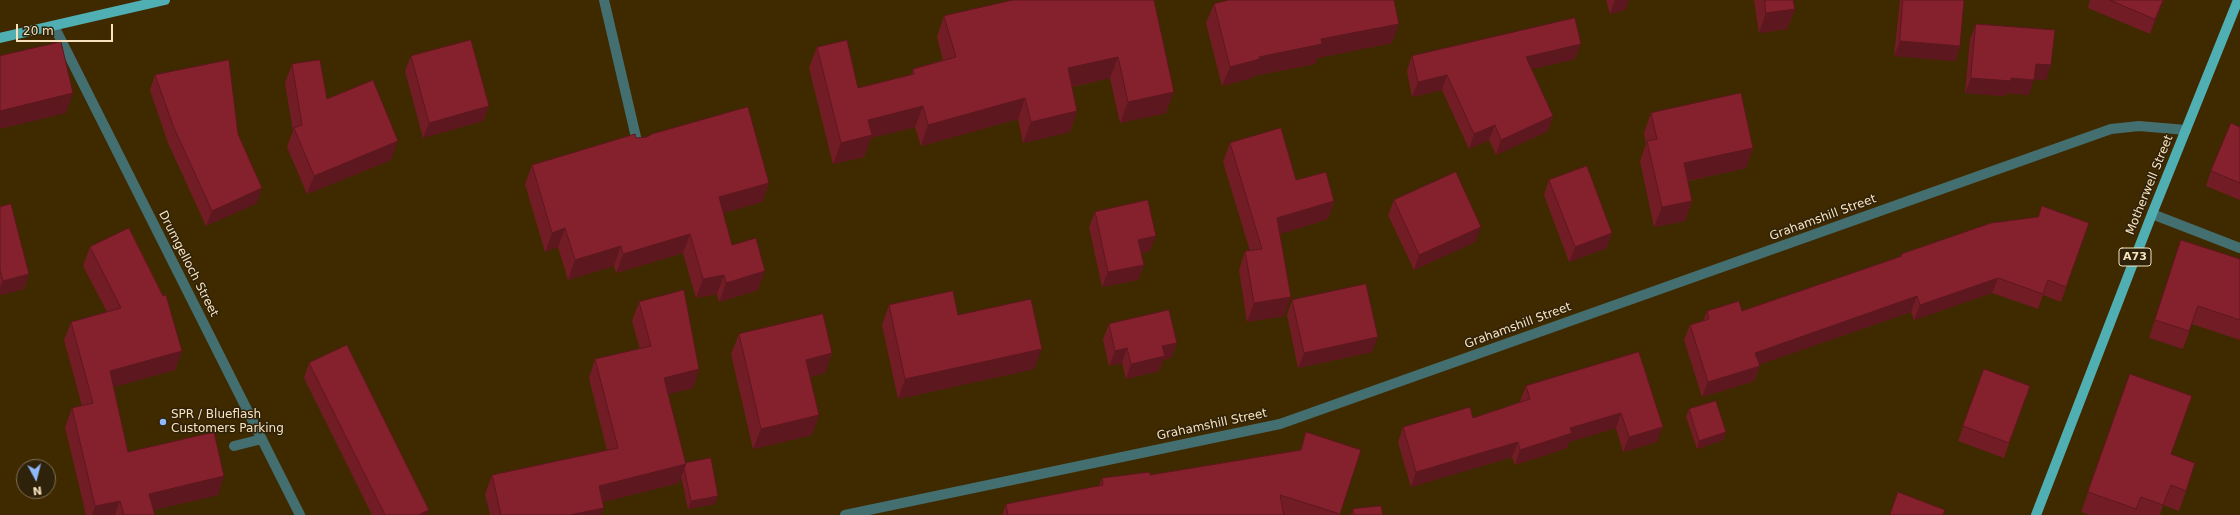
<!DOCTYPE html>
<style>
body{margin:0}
#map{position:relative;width:2240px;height:515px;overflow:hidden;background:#3f2a00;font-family:"DejaVu Sans",sans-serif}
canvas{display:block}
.north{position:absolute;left:16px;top:459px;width:40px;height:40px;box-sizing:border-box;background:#2f220a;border:1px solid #806f52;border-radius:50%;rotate:173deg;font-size:11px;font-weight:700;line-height:16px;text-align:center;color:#f9e3bf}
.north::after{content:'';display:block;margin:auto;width:14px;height:18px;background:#8eb9fd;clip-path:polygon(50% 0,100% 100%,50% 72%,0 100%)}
.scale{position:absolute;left:16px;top:24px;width:97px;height:18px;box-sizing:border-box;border:2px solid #f9e3bf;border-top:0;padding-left:5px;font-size:12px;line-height:14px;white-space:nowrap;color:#f9e3bf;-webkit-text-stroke:3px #2f220a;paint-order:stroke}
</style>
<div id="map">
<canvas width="2240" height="515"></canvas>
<div class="north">N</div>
<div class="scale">20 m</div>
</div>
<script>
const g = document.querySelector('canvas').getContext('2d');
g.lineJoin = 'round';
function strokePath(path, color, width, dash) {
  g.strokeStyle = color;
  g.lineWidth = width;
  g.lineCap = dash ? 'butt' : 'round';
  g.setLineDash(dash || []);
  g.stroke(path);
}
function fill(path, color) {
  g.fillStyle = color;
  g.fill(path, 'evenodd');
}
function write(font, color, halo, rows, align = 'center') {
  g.font = font + ' "DejaVu Sans",sans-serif';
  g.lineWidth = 3;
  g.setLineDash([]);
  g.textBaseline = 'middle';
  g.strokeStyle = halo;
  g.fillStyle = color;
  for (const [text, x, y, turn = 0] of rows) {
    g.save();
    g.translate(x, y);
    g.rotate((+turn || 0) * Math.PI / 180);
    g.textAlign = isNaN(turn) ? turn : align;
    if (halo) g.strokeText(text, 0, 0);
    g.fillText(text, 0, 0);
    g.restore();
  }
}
strokePath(new Path2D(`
 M604,0L639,150
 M54,26L300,515
 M2152,214L2240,248
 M234,446L262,439
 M845,515L1280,424L2111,129L2139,126L2186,130`), '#446f71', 10);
strokePath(new Path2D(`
 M0,38L165,0
 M2036,515L2152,214L2238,0`), '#50afb3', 10);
fill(new Path2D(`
 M1154,0L1166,113L1120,123L1110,78L1072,87L1077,111L1070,132L1023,143L1018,119L921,146L915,127L871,138L864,157L833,164L809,68L817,47L858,88L911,75L913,69L943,60L937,37L944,16Z
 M1606,0H1629L1625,10L1610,14Z
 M1754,0H1793L1795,9L1787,29L1759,33Z
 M1900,0H1964L1960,46L1955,61L1894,56Z
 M2090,0H2164L2150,34L2088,8Z
 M1214,4L1392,43L1317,58L1315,64L1253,76L1252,78L1222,86L1206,23Z
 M1976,24L2046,80L2034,79L2029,95L2007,93L2005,96L1965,93L1970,39Z
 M411,56L489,106L483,121L423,138L405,71Z
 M1412,56L1575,59L1531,69L1553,116L1548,131L1496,155L1489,140L1469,149L1442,90L1412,97L1407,71Z
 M292,64L327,99L391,160L307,194L287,147L293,131L285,83Z
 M155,75L257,203L206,226L168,143L150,90Z
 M1651,113L1753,148L1746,168L1688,181L1692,201L1685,221L1654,227L1640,161L1646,144L1644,133Z
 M2240,127V200L2206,186L2211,171Z
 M636,138L769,183L762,202L723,213L732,245L758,290L719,302L717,294L696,298L683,253L616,273L614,266L568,280L558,247L545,252L525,184L532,165Z
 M1230,143L1296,180L1334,201L1328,219L1280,234L1284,316L1247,322L1239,270L1245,251H1250L1223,162Z
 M1549,180L1607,248L1569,262L1544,195Z
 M1394,200L1475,242L1414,270L1388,215Z
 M0,207L29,274L24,289L0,295Z
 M1095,212L1150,251L1141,253L1144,265L1138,280L1102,287L1089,227Z
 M2089,223L2061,302L2043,295L2038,309L1992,293L1914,320L1911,312L1759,364L1760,366L1754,381L1702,397L1684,340L1690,325L1703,321L1707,311H1742L1900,257L1901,254Z
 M2181,240L2240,259V340L2192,324L2183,349L2149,338L2175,258Z
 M90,247L182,351L175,370L113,387L128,452L218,495L153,510L155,515H86L65,427L72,408L82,406L64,340L71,322L107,312L83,266Z
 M1292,300L1372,352L1298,368L1287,315Z
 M639,302L699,369L693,388L668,394L685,463L715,504L688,509L681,476L679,483L602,502L601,515H490L485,494L492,475L607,450L589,378L595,359L640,349L632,321Z
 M889,305L958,315L1034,369L898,399L882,325Z
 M1109,324L1177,343L1171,358L1163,360L1159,371L1126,379L1122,363L1109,366L1103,339Z
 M739,334L825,373L810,377L819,415L812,435L753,449L731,354Z
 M1639,352L1657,442L1623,452L1616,428L1569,442L1567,448L1515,465L1512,457L1411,487L1398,442L1403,427L1473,418L1521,402L1520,401L1526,386Z
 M309,363L427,515H372L304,378Z
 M1984,369L2030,386L2004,458L1958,441Z
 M2130,374L2171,454L2186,491L2179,511L2163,505L2160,515H2089L2081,512Z
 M1689,409L1726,432L1723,440L1697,449L1686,417Z
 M1306,432L1361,450L1340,515H1286L1284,514V515H1002L1006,504L1099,486L1102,478L1150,475L1300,450Z
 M1353,509L1383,515H1351Z`), '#721c26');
fill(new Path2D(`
 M1615,0H1629L1625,10L1610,14Z
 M2163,0H2164L2150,34L2155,19Z
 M1795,9L1787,29L1759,33L1766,13Z
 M1399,24L1392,43L1317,58L1315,64L1253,76L1252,78L1222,86L1230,67L1259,57L1321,39Z
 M1900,41L1960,46L1955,61L1894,56Z
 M1581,44L1575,59L1520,72L1526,57Z
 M1118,57L1110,78L1060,89L1068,68Z
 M2036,64L2051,65L2046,80L2030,79Z
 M1447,75L1442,90L1412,97L1418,82Z
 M1971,78H2011L2034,80L2029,95L2007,93L2005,96L1965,93Z
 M1174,92L1166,113L1120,123L1128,102Z
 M73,93L66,113L0,129V111Z
 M1025,98L1018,119L921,146L928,125Z
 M489,106L483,121L423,138L429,123Z
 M923,106L915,127L871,138L864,157L833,164L841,143L868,120Z
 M1077,111L1070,132L1023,143L1031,122Z
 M1553,116L1548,131L1496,155L1501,140Z
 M1495,125L1489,140L1469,149L1474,134Z
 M398,141L391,160L307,194L314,176Z
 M1753,148L1746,168L1676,183L1684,163Z
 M769,183L762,202L712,216L719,197Z
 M262,188L257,203L206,226L212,211Z
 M1334,201L1328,219L1270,237L1277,218Z
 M1692,201L1685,221L1654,227L1662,207Z
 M1481,227L1475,242L1414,270L1419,255Z
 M565,228L558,247L545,252L552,233Z
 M1612,233L1607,248L1569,262L1575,247Z
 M690,234L683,253L616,273L623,254Z
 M1156,236L1150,251L1133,255L1138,240Z
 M621,246L614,266L568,280L575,260Z
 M1144,265L1138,280L1102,287L1108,272Z
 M765,271L758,290L719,302L726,283Z
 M29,274L24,289L0,295V288L3,281Z
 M724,275L717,294L696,298L703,279Z
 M1998,278L1992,293L1914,320L1920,305Z
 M1917,296L1911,312L1750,368L1755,353Z
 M1291,297L1284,316L1247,322L1254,303Z
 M1378,337L1372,352L1298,368L1304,353Z
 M1177,343L1171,358L1163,360L1159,371L1126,379L1131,364L1162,346Z
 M1127,348L1122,363L1109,366L1115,351Z
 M1042,349L1034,369L898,399L905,379Z
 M182,351L175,370L103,390L110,371Z
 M832,353L825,373L799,380L806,360Z
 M1760,366L1754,381L1702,397L1708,382Z
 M699,369L693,388L657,397L664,378Z
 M1621,413L1616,428L1569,442L1567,448L1515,465L1520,450L1570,428Z
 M819,415L812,435L753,449L761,429Z
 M1663,427L1657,442L1623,452L1629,437Z
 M1726,432L1723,440L1697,449L1699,441Z
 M1518,442L1512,457L1411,487L1416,472Z
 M686,464L679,483L592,505L599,486Z
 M224,476L218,495L142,513L149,494Z
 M718,496L715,504L688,509L691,501Z
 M120,501L115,515H92L95,506Z
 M604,508L601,515H570Z
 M429,510L427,515H418Z`), '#5d171f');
const building = new Path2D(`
 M1013,0H1154L1174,92L1128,102L1118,57L1068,68L1077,111L1031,122L1025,98L928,125L923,106L868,120L872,135L841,143L817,47L847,40L858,88L914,74L913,69L956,57L944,16Z
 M1229,0H1394L1399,24L1321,39L1322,44L1259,57L1260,59L1230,67L1214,4Z
 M1765,0H1793L1795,9L1766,13Z
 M1903,0H1964L1960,46L1900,41Z
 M2110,0H2163L2155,19Z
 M1575,18L1581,44L1526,57L1553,116L1501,140L1495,125L1474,134L1447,75L1418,82L1412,56Z
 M1976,24L2055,30L2051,65L2036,64L2034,80L2011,78V81L1971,78Z
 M471,40L489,106L429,123L411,56Z
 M61,42L73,93L0,111V56Z
 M229,60L238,134L262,188L212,211L174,128L155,75Z
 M320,60L327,99L373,80L398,141L314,176L294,128L302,125L292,64Z
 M1741,93L1753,148L1684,163L1692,201L1662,207L1647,141L1657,139L1651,113Z
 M748,107L769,183L719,197L732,245L756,238L765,271L726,283L724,275L703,279L690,234L623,254L621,246L575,260L565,228L552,233L532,165L635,134L636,138L647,137L652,134Z
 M2231,123L2240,127V183L2211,171Z
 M1281,128L1296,180L1326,172L1334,201L1277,218L1291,297L1254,303L1245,251L1262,249L1230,143Z
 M1587,166L1612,233L1575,247L1549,180Z
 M1456,172L1481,227L1419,255L1394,200Z
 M1148,200L1156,236L1138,240L1144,265L1108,272L1095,212Z
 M11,204L29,274L3,281L0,270V207Z
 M2042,206L2089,223L2066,287L2048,280L2043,294L1998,278L1920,305L1917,296L1755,353L1760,366L1708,382L1690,325L1709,319L1707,311L1739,301L1742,311L1902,256L1901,254L1991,223L2038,217Z
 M129,228L163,296L166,295L182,351L110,371L128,452L214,432L224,476L149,494L155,515H124L120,501L95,506L72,408L93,403L71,322L121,308L90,247Z
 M2181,240L2240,259V320L2198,306L2189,331L2155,320Z
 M1366,284L1378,337L1304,353L1292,300Z
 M684,290L699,369L664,378L686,464L599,486L604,508L570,515H501L492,475L618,448L595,359L651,346L639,302Z
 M953,291L958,315L1031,299L1042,349L905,379L889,305Z
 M1169,310L1177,343L1162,346L1165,356L1131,364L1127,348L1115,351L1109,324Z
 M823,314L832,353L806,360L819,415L761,429L739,334Z
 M347,345L429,510L418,515H385L309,363Z
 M1639,352L1663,427L1629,437L1621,413L1570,428L1572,433L1520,450L1518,442L1416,472L1403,427L1470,407L1473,418L1530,399L1526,386Z
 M1984,369L2030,386L2009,443L1963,426Z
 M2130,374L2192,396L2171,454L2195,463L2186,491L2171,485L2163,505L2141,497L2136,509L2088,492Z
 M1716,401L1726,432L1699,441L1689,409Z
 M1306,432L1361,450L1340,514L1280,495L1284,515H1008L1006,504L1103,485L1102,478L1150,472V475L1301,450Z
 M711,458L718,496L691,501L684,468L686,464L685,463Z
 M1898,492L1945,510L1943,515H1890Z
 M1381,506L1383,515H1354L1353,509Z`);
fill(building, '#85212c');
strokePath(building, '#5d171f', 1);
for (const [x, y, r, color] of [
 [163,422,4,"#8eb9fd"]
]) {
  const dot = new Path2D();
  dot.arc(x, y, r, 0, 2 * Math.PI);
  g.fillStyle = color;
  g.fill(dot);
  strokePath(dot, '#2f220a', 1.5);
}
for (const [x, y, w] of [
 [2135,257,32]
]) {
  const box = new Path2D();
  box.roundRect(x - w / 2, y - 9, w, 18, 3);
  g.fillStyle = '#2f220a';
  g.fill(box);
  strokePath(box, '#f9e3bf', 1);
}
write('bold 11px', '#f9e3bf', null, [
 ["A73",2135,257]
]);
write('12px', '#f9e3bf', '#2f220a', [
 ["Motherwell Street",2150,185,-68],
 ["Grahamshill Street",1823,218,-20],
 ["Drumgelloch Street",188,264,63],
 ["Grahamshill Street",1518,326,-20],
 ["Grahamshill Street",1212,425,-12]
]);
write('12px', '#f9e3bf', '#2f220a', [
 ["SPR / Blueflash",171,415],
 ["Customers Parking",171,429]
], 'left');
</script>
